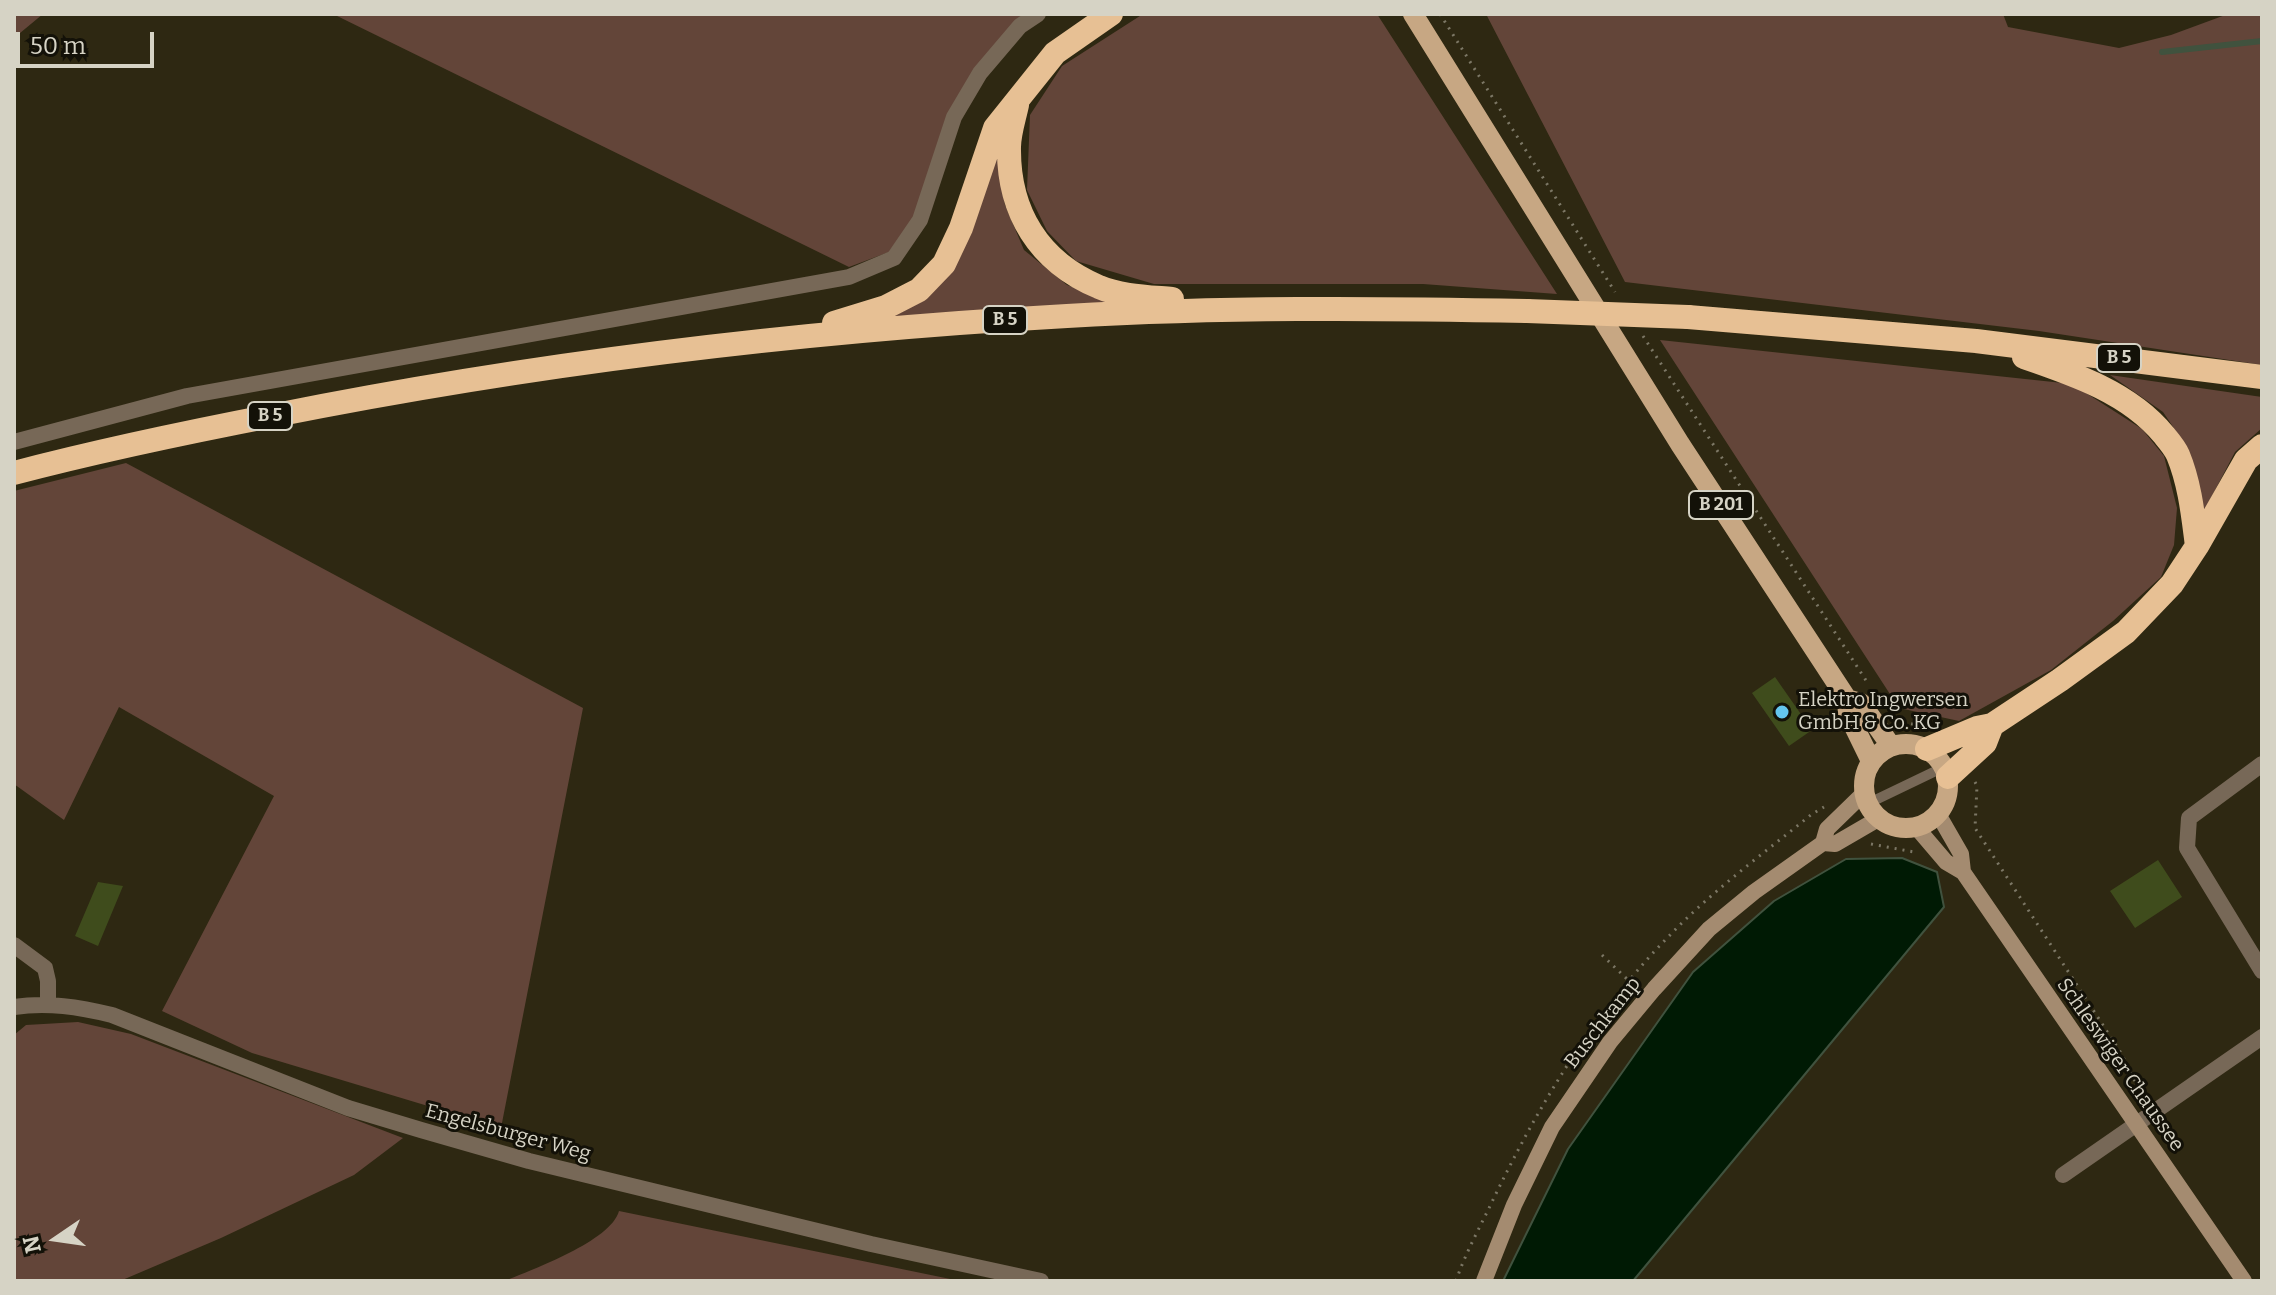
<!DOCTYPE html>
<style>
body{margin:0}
#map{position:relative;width:2276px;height:1295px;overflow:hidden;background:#2e2812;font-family:Bitter,serif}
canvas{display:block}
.frame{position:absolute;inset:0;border:16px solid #d6d3c5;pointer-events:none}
.north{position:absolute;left:16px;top:1199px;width:80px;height:80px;-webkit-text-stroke:6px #131108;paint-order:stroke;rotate:257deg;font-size:22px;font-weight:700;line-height:32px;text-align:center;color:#d6d3c5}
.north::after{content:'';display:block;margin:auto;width:28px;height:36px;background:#d6d3c5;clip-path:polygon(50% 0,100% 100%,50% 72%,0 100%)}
.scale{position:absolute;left:16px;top:32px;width:138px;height:36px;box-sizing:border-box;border:4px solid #d6d3c5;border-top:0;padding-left:10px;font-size:24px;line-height:28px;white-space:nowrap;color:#d6d3c5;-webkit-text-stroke:6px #131108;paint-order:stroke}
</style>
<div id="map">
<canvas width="2276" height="1295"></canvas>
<div class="frame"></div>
<div class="north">N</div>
<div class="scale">50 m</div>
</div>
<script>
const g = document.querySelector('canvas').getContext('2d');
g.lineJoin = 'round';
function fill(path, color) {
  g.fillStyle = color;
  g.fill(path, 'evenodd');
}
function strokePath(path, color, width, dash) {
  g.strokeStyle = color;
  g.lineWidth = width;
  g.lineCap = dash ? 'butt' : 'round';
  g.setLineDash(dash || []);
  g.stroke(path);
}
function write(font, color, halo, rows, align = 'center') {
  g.font = font + ' Bitter,serif';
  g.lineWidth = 6;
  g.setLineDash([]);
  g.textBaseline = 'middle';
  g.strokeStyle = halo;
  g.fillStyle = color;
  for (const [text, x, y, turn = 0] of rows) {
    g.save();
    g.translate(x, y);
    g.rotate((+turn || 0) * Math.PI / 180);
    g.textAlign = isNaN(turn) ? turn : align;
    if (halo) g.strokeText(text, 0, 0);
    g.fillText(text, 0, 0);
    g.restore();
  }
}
fill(new Path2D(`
 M14,14H43L14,38Z
 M333,14H1024L974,69L914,217L889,252L849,267Z
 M1143,14H1377L1557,294L1423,284H1154L1076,261L1047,231L1027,190L1030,115L1062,66Z
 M1486,14H2003L2008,27L2119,48L2171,35L2228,14H2262V365L2039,331L1625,282Z
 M997,154L1005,205L1024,250L1067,285L1120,303L888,319L933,289Z
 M1660,340L2072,384L2142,429L2164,456L2177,508L2174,545L2161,577L2113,621L2051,670L1959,721L1899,708Z
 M2110,375L2262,397V428L2235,452L2201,517L2188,449L2163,412Z
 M126,463L583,708L501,1128L252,1053L162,1011L274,796L119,707L64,820L14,784V491Z
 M78,1022L131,1034L403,1138L354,1175L221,1238L120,1281H14V1035L26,1025Z
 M619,1211L960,1281H505C533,1269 611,1241 619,1211Z`), '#634539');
const water = new Path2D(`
 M1902,858L1937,872L1944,907L1633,1281H1503L1568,1149L1693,972L1774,901L1846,859Z`);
fill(water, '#001a04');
strokePath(water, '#40523e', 2);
strokePath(new Path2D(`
 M2162,52L2262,41`), '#40523e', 6);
fill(new Path2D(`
 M1775,677L1812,730L1789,746L1752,693Z
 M2158,860L2182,897L2135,928L2110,891Z
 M98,882L123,886L98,946L75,936Z`), '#3f4c1c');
strokePath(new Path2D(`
 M1440,14L1615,292
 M1643,336L1869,685
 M1896,719L1902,722L1923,726
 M1975,782L1977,786L1975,828L2121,1053L2143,1097
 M1871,844L1914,852
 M1602,955L1628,980
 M1456,1281C1465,1254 1479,1229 1491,1204C1538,1106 1593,1014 1669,936C1712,891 1764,853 1812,814L1824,807`), '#7c7765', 3, [2, 6]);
strokePath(new Path2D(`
 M1867,804L1944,767`), '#776857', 10);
strokePath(new Path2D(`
 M14,442L187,396L849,277L894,258L920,220L954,117L980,73L1020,26L1038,14
 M2262,764L2189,818L2187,848L2262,971
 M14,945L45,968L48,981V1004
 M14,1007C48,1002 79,1007 112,1015L348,1108L421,1130L529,1161L871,1244L1041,1281
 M2063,1175L2262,1037`), '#776857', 16);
strokePath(new Path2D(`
 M1938,814L1961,854L1963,872
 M1917,828L1946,862L1963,872L2244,1281
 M1823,843L1835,844L1878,819
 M1484,1281L1514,1205L1552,1127L1610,1042L1654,989L1709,929L1754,892L1823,843L1827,829L1864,793`), '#a48b70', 16);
strokePath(new Path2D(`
 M1413,14L1680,444L1847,699L1848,714L1871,761
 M1847,699L1861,703L1891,746
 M1864 786a42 42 0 1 1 84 0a42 42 0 1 1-84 0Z`), '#c7a783', 20);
strokePath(new Path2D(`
 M1017,105C1014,119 1009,134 1009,147C1008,212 1039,262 1099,287C1119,296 1150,297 1172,299
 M1688,317L1976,341L2262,377
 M834,323L886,307L919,290L944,264L961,228L995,128L1055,53L1111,14
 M2024,357C2074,374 2130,393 2164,435C2169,441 2175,448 2178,455C2190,484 2193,515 2197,546
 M14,473C101,450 188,432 276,415C536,363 802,331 1067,316C1220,307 1374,308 1527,311
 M1927,749L1977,728L1992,725L2060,680L2126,632L2172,584L2197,546L2246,460L2262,446
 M1948,777L1985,743L1992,725`), '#e7c094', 24);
strokePath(new Path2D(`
 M1527,311L1688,317`), '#e7c094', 24);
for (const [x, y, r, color] of [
 [1782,712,8,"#64c5ee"]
]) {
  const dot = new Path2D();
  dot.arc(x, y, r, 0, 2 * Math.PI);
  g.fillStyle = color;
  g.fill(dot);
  strokePath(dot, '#131108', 3);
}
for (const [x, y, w] of [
 [1005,320,44],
 [2119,358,44],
 [270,416,44],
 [1721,505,64]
]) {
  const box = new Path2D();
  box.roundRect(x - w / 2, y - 14, w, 28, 6);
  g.fillStyle = '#131108';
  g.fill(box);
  strokePath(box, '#d6d3c5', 2);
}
write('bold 18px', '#d6d3c5', null, [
 ["B 5",1005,320],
 ["B 5",2119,358],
 ["B 5",270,416],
 ["B 201",1721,505]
]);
write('20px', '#d6d3c5', '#131108', [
 ["Elektro Ingwersen",1798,700],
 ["GmbH & Co. KG",1798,723]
], 'left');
write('20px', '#d6d3c5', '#131108', [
 ["Buschkamp",1603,1023,-52],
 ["Schleswiger Chaussee",2120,1065,55],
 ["Engelsburger Weg",508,1133,15]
]);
</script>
